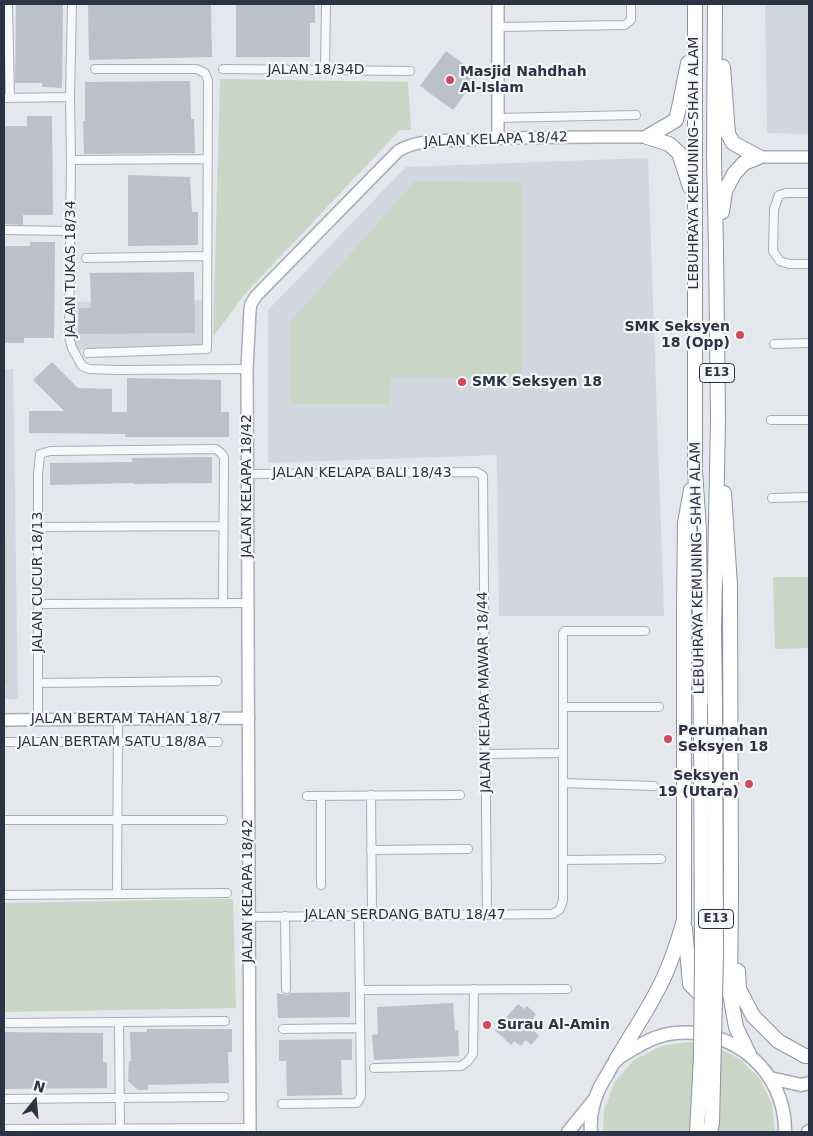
<!DOCTYPE html>
<meta charset="utf-8">
<style>
body{margin:0}
#map{position:relative;width:813px;height:1136px;overflow:hidden;background:#e4e7ec;font-family:"DejaVu Sans",sans-serif}
canvas{display:block}
.frame{position:absolute;inset:0;border:5px solid #2b3445;pointer-events:none}
.north{position:absolute;left:10px;top:1076px;width:50px;height:50px;-webkit-text-stroke:4px #f4f6f9;paint-order:stroke;rotate:17deg;font-size:14px;font-weight:700;line-height:20px;text-align:center;color:#2b3445}
.north::after{content:'';display:block;margin:auto;width:18px;height:22px;background:#2b3445;clip-path:polygon(50% 0,100% 100%,50% 72%,0 100%)}
</style>
<div id="map">
<canvas width="813" height="1136"></canvas>
<div class="frame"></div>
<div class="north">N</div>
</div>
<script>
const g = document.querySelector('canvas').getContext('2d');
g.lineJoin = 'round';
function fill(path, color) {
  g.fillStyle = color;
  g.fill(path, 'evenodd');
}
function strokePath(path, color, width, dash) {
  g.strokeStyle = color;
  g.lineWidth = width;
  g.lineCap = dash ? 'butt' : 'round';
  g.setLineDash(dash || []);
  g.stroke(path);
}
function write(font, color, halo, rows, align = 'center') {
  g.font = font + ' "DejaVu Sans",sans-serif';
  g.lineWidth = 4.5;
  g.setLineDash([]);
  g.textBaseline = 'middle';
  g.strokeStyle = halo;
  g.fillStyle = color;
  for (const [text, x, y, turn = 0] of rows) {
    g.save();
    g.translate(x, y);
    g.rotate((+turn || 0) * Math.PI / 180);
    g.textAlign = isNaN(turn) ? turn : align;
    if (halo) g.strokeText(text, 0, 0);
    g.fillText(text, 0, 0);
    g.restore();
  }
}
fill(new Path2D(`
 M765,4H809V134L767,133Z
 M648,158L664,616H499L497,455L268,463V310L406,167Z
 M203,300L204,345L77,350L73,339V302Z
 M4,369H13L18,699H4Z`), '#d2d6de');
fill(new Path2D(`
 M220,79L408,82L411,130H400L244,295L213,337Z
 M415,181L522,182V378L391,377L390,404H291V321Z
 M4,537H7L8,685H4Z
 M773,577H809V648L775,649Z
 M233,899L236,1008L4,1012V903Z
 M690,1042L717,1047L741,1060L760,1079L772,1104L775,1132H603L604,1110L615,1082L634,1060L661,1046Z`), '#c9d6c5');
fill(new Path2D(`
 M16,4H63L62,88L42,87V83H15Z
 M88,4H211L212,57L89,60Z
 M236,4H315V23H310V57H236Z
 M446,51L479,75L453,110L420,86Z
 M190,81L191,119H194L195,153L84,154L83,121H85V82Z
 M27,116H52L53,215H23V225L4,224V126H27Z
 M128,175L190,177L192,212H198V245L128,246Z
 M30,242H55L54,338H24V343H4V246H30Z
 M194,272L195,333L78,334L79,308H91L90,273Z
 M52,362L78,388L112,389V412H127V378L221,380V412H229V437H125V434L29,433V411H64L33,380Z
 M212,457V483L133,484V483L50,485V463L132,462V458Z
 M350,992V1017L278,1018L277,993L287,995L290,993Z
 M453,1003L455,1031L458,1030L459,1056L374,1060L372,1035L378,1034L377,1007Z
 M518,1004L524,1009L527,1006L536,1014L533,1018L541,1024L534,1031L539,1036L531,1045L526,1040L521,1046L514,1041L511,1045L495,1030Z
 M147,1029H232V1052H228L229,1083L148,1085V1090H138L128,1081L129,1061H131L130,1032H147Z
 M4,1032L103,1033V1062H107V1088L4,1089Z
 M352,1039V1060H341L342,1095L287,1096L286,1061H279V1040Z`), '#bbc0ca');
const street = new Path2D(`
 M8,4L10,98
 M72,4L70,97L71,160L69,337L72,348L76,355L82,366L89,369L118,370L247,369
 M498,27L625,25L631,20V4
 M223,69L410,71
 M325,70L326,4
 M4,98L70,97
 M498,118L636,115
 M71,160L208,159
 M809,193H786L779,195L774,209L773,251L780,261L789,264H809
 M4,230L70,231
 M86,258L207,256
 M774,344L809,343
 M88,353L207,349L208,80L205,73L197,69H95
 M771,420H809
 M247,474L477,472L483,476L487,915
 M772,498L809,497
 M38,527L223,526
 M38,604L247,603
 M38,683L217,681
 M563,707H659
 M38,719V475L40,454L50,451L216,449L221,453L224,457L223,603
 M6,742H218
 M485,754L563,753
 M563,783L654,786
 M371,795L372,916
 M307,796L460,795
 M321,796V885
 M5,820H223
 M371,850L468,849
 M563,860L661,859
 M117,894L118,719
 M5,895L227,893
 M285,916L286,989
 M248,917L553,914L560,909L563,900V633L565,631H645
 M360,990L567,989
 M119,1022L120,1129
 M7,1023L225,1021
 M283,1029L360,1028
 M374,1068L461,1066L467,1062L473,1054L474,989
 M5,1099L224,1097
 M282,1104L357,1103L361,1096L359,916
 M4,1129L250,1128`);
const secondary = new Path2D(`
 M498,138V4
 M759,157H809
 M4,720L249,718
 M250,1132L247,369L250,310L251,304L256,296L398,151C418,139 444,141 466,140C526,136 587,137 647,137`);
const primary = new Path2D(`
 M770,1078L801,1085L809,1083
 M568,1132L594,1100
 M591,1132C589,1112 596,1091 607,1075C610,1070 613,1062 617,1059C622,1055 628,1052 633,1049C646,1041 660,1034 676,1033C734,1028 786,1072 785,1132
 M808,1132L809,1131`);
const highway = new Path2D(`
 M695,4V471L699,530L701,737
 M723,67L728,134L733,143L759,157
 M647,137L676,120L680,103L688,63
 M647,137L669,144L679,153L690,187
 M722,212L725,191L734,174L744,163L759,157
 M724,493L730,586L731,890L730,994L736,1027L749,1054
 M715,705L714,629L718,419L716,247L714,157L715,4
 M685,928L690,984L698,992L705,994H712
 M738,971L739,989L753,1016L778,1041L805,1056H809
 M616,1060C629,1038 644,1016 656,993C669,970 677,945 684,920V607L685,523L691,490`);
strokePath(street, '#a9aeb7', 10);
strokePath(secondary, '#a9aeb7', 14);
strokePath(primary, '#a3abb8', 15);
strokePath(highway, '#8b94a3', 16);
strokePath(street, '#f7f8fa', 8);
strokePath(secondary, '#fff', 11);
strokePath(primary, '#fff', 12);
strokePath(highway, '#fff', 14);
const highwayBridge = new Path2D(`
 M697,1132L701,1057L702,956L701,737
 M710,1132L712,1123L716,954L715,705`);
strokePath(highwayBridge, '#8b94a3', 16, []);
strokePath(highwayBridge, '#fff', 14);
for (const [x, y, r, color] of [
 [450,80,5,"#d1495b"],
 [740,335,5,"#d1495b"],
 [462,382,5,"#d1495b"],
 [668,739,5,"#d1495b"],
 [749,784,5,"#d1495b"],
 [487,1025,5,"#d1495b"]
]) {
  const dot = new Path2D();
  dot.arc(x, y, r, 0, 2 * Math.PI);
  g.fillStyle = color;
  g.fill(dot);
  strokePath(dot, '#f4f6f9', 2);
}
for (const [x, y, w] of [
 [717,373,35],
 [716,919,35]
]) {
  const box = new Path2D();
  box.roundRect(x - w / 2, y - 9.5, w, 19, 4);
  g.fillStyle = '#f4f6f9';
  g.fill(box);
  strokePath(box, '#2b3445', 1);
}
write('bold 12px', '#2b3445', null, [
 ["E13",717,373],
 ["E13",716,919]
]);
write('14px', '#2b3445', '#f4f6f9', [
 ["JALAN 18/34D",316,70],
 ["JALAN KELAPA 18/42",496,140,-2],
 ["LEBUHRAYA KEMUNING–SHAH ALAM",694,163,-90],
 ["JALAN TUKAS 18/34",71,269,-90],
 ["JALAN KELAPA BALI 18/43",362,473],
 ["JALAN KELAPA 18/42",247,486,-90],
 ["LEBUHRAYA KEMUNING–SHAH ALAM",698,568,-91],
 ["JALAN CUCUR 18/13",38,582,-90],
 ["JALAN KELAPA MAWAR 18/44",485,692,-91],
 ["JALAN BERTAM TAHAN 18/7",126,719],
 ["JALAN BERTAM SATU 18/8A",112,742],
 ["JALAN KELAPA 18/42",248,891,-90],
 ["JALAN SERDANG BATU 18/47",405,915]
]);
write('bold 14px', '#2b3445', '#f4f6f9', [
 ["Masjid Nahdhah",460,72],
 ["Al-Islam",460,88],
 ["SMK Seksyen",730,327,"right"],
 ["18 (Opp)",730,343,"right"],
 ["SMK Seksyen 18",472,382],
 ["Perumahan",678,731],
 ["Seksyen 18",678,747],
 ["Seksyen",739,776,"right"],
 ["19 (Utara)",739,792,"right"],
 ["Surau Al-Amin",497,1025]
], 'left');
</script>
